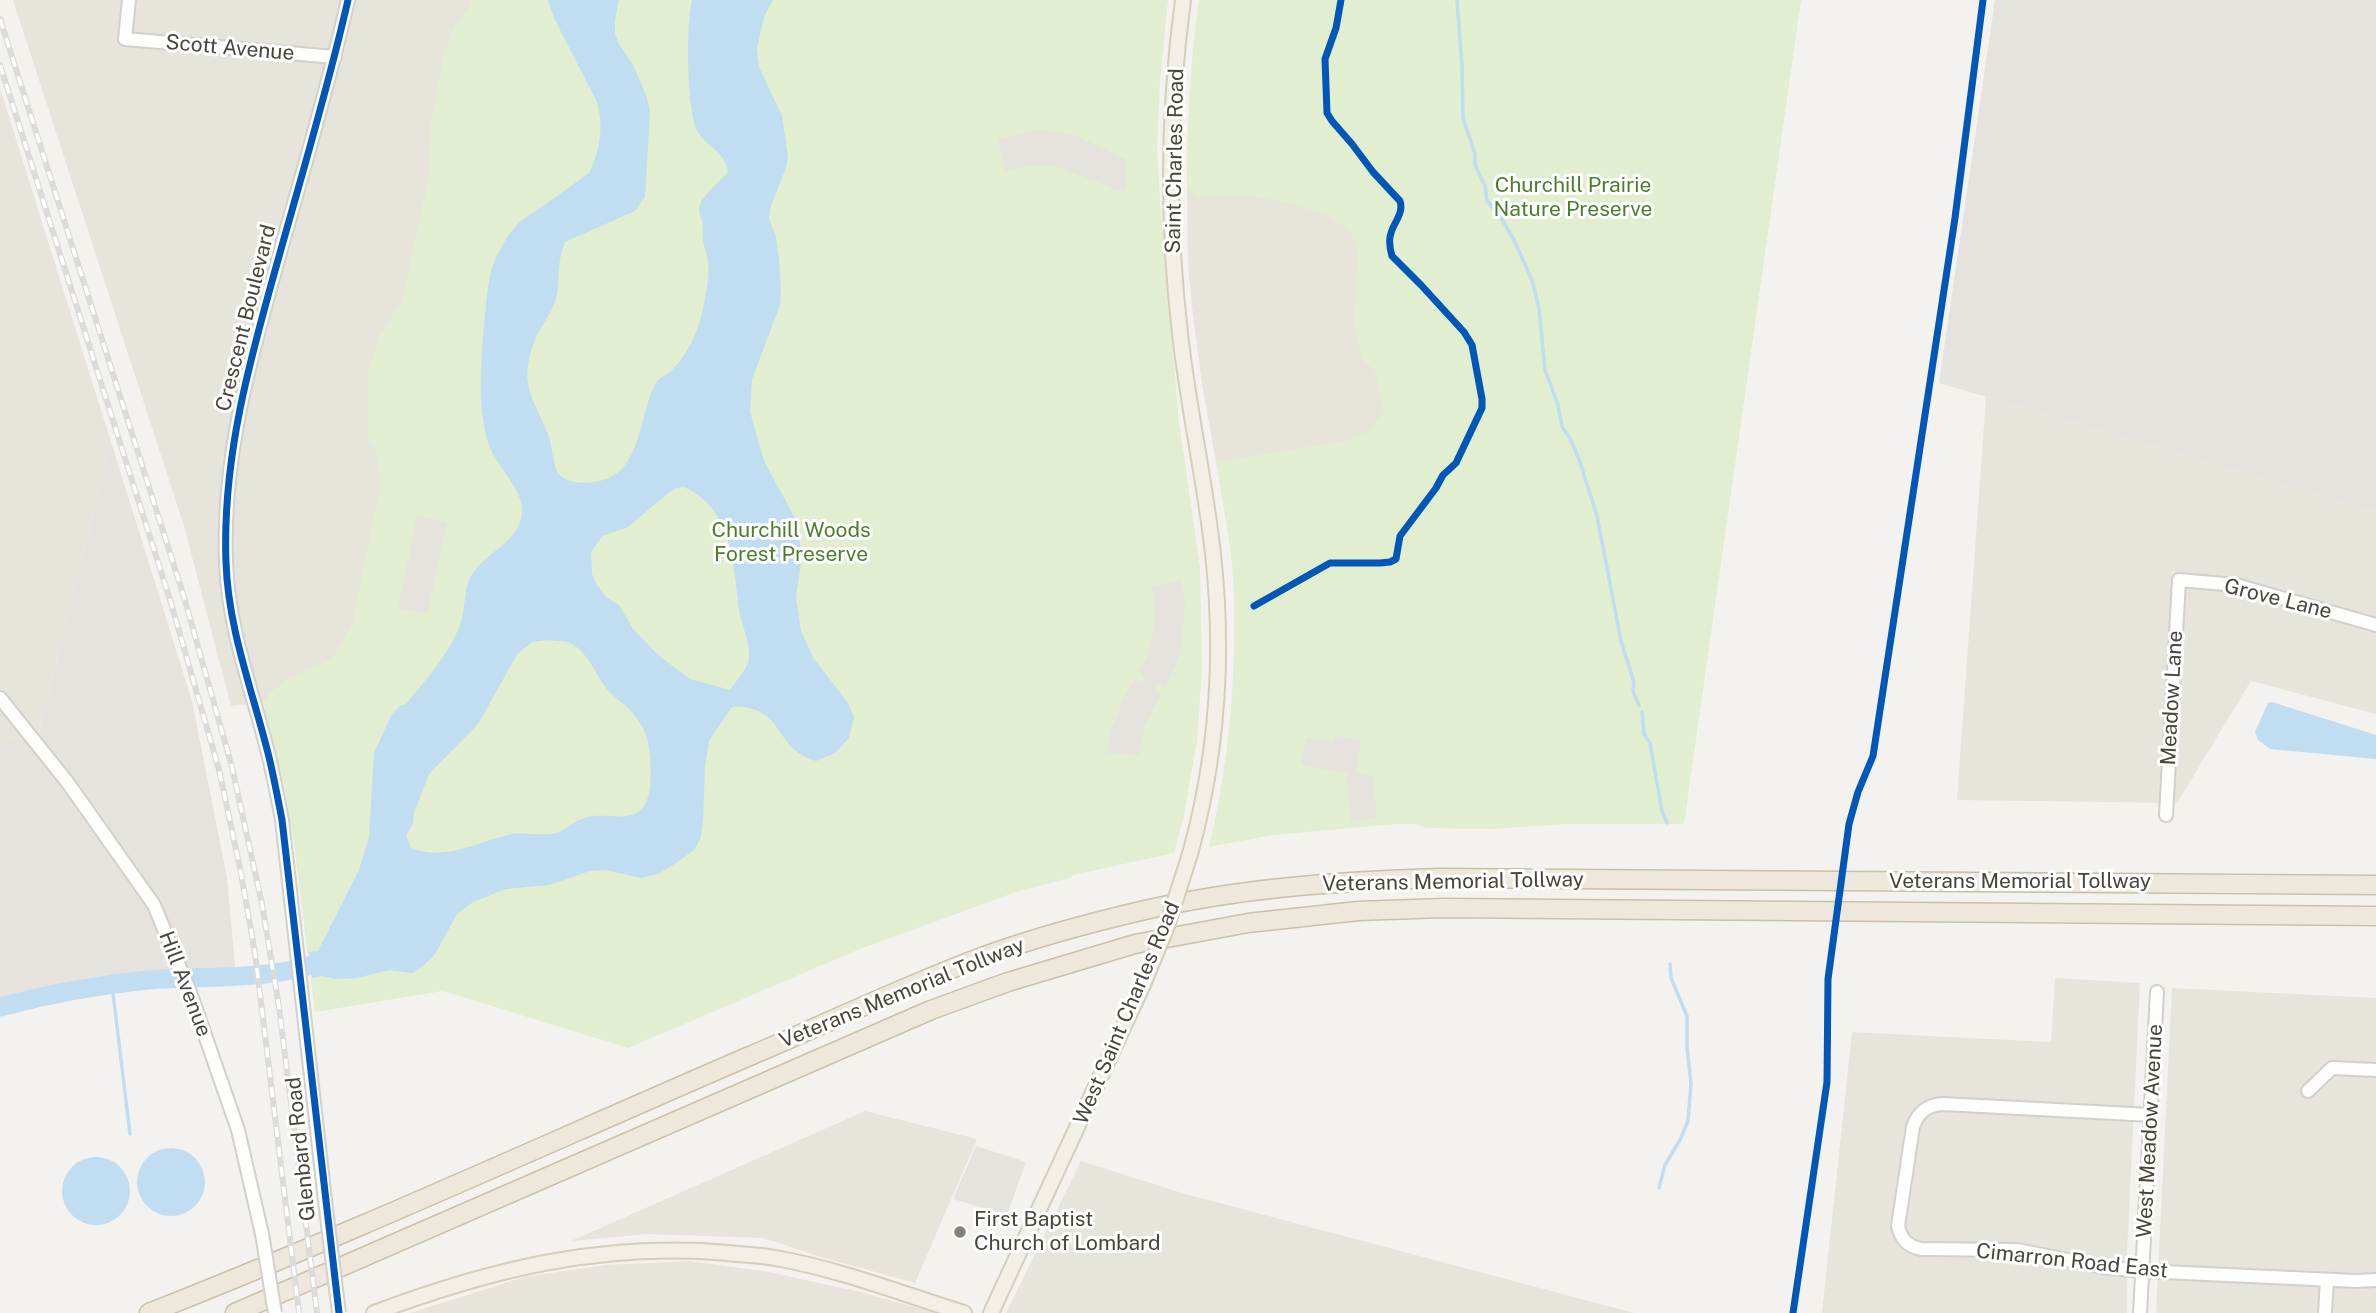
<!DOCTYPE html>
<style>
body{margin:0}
canvas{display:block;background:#f4f2ee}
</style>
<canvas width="2376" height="1313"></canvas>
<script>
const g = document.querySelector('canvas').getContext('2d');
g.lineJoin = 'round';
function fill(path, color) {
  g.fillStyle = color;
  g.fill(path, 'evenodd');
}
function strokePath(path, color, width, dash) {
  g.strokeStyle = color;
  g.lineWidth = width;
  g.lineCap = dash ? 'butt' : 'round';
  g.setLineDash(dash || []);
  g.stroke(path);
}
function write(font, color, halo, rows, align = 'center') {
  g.font = font + ' "Public Sans",sans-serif';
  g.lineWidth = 6;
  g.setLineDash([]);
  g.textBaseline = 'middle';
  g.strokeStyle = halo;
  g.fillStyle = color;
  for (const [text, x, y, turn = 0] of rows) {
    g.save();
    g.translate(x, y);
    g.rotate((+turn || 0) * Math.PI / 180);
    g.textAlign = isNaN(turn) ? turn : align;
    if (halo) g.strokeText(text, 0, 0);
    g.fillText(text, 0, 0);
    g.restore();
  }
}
fill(new Path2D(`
 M13,0H471L377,423L399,430L376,658L263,702L231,706L184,526Z
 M0,88L111,442L38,736L0,742Z
 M1285,187L1376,213L1401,438L1216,462L1202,384L1193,316L1188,265L1187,188Z
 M1986,397L2376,512V714L2251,681L2177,803L1957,800Z
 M2055,978L2140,983L2127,1253V1313H1822L1852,1032L2051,1042Z
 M2172,988L2376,998V1313H2156Z
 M865,1111L977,1139L915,1283L821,1257L763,1238L647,1234L571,1241Z
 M1081,1161L1182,1193L1634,1313H1006Z
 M689,1261L769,1272L860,1292L936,1313H410L524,1277L605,1265Z`), '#e7e4dc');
fill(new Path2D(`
 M1995,0H2376V512L1939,383Z
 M111,442L192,701L227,878L236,977L145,981L48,994L0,1007V742L38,736Z`), '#e6e2de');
fill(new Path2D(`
 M471,0H1168L1160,80L1157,149L1160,200L1179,422L1200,567L1202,671L1197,741L1183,820L1174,853L1073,875L1070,878L1016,892L860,949L628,1048L443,991L315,1012L294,843L284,785L263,702L268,699L269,694L286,679L332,659L352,624L371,529L381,489L377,455L367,438L368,372L380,335L402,300L430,172L431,122L444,53L454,27L470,5Z
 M1199,0H1801L1684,824H1566L1492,829L1427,828L1415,824H1396L1273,835L1209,847C1229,764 1236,680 1234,595C1233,551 1223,506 1216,462L1349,440L1371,429L1384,411L1375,371L1362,359L1354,323L1358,252L1350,230L1324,214L1285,202L1251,196H1196L1187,188C1187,125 1190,63 1199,0Z`), '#e1eecf');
fill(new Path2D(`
 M2204,0H2264L2254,44L2242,41L2231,85L2192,75L2197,56L2191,54Z
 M2307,0H2376V95L2348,89L2376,96V177L2326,151L2342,89L2322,149L2301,131L2281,95Z
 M1034,130L1058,132L1077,136L1127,160L1125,169L1127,183L1123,192L1053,165H1032L1006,171L998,140Z
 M417,516L447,522L427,614L398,608Z
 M1181,580L1185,605L1181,647L1174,669L1165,687L1158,684L1154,687L1155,690L1161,694L1145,725L1139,755L1107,753L1111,732L1124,698L1135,678L1141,682L1146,679L1139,671L1146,658L1155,623V606L1151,587Z
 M1335,736L1361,740L1356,774L1373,776L1377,818L1351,821L1346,773L1301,765L1306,738L1333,742Z
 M976,1146L1026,1162L1007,1215L953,1199Z`), '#e6e3df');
fill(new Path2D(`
 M548,0H619L615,20V34L619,44L633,65L646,95L650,111L645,197L635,211L565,242C557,260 560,276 557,294C555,309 542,324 536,337C517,385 533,395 549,437C553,449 552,463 558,473C566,485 591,484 603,480C642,470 639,413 656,383C660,377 667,375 672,370C689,353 698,331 703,309C706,295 710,275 708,261C707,255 704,248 703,241C702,236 703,230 703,225C702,220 699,214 699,209C700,196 720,182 728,172C725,152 710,149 699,134C686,115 686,23 692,0H773L764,17L757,47L759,67L782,116L788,156L786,168L770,208L769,219L776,236L779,259L781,293L780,305L752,379L750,412L764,461L796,520L802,557L796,597L801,631L814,659L848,703L854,717L849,738L835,753L816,761C791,754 786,739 772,721C764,711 742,703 731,708L709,741L705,765L703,819L701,837L694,850L676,863L658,874L642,878L605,870L590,871L549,885L506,889L473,902L457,914L435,954L424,965L413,973L389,970L357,978L336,979L321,976L312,978L309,952L318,951L359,870L369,837L374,753L392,714L400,706L406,704C426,679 449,655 460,625C466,610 463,592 470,578C484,551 524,542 522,508C521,487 495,465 488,442C477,404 481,364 484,326C486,307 487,286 492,268C497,254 506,237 516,226C521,220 530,215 537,210C555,198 572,185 589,173C600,151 604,126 597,102L554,18ZM684,487C735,510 733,568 740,615C743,629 751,645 749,658C748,669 736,681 730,690L690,679L658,655L633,629L619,605L606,597L597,585L592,574L591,552L602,536L628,527L667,494L676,488ZM546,640C553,641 565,640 572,644C587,652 595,672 604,685C611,696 623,702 631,711C638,719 644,728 647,738C651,754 654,793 644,806C630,825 604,811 584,818C574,821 566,830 556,833C541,837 523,831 508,835C477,842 444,862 411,848L406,836L413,823L414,813L429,774L478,724L518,653L533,642Z
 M2272,702L2376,735V759L2270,749L2258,740L2255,732L2268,703Z
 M137 1182a34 34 0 1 1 68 0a34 34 0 1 1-68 0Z
 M62 1191a34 34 0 1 1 68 0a34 34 0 1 1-68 0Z`), '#c0ddf1');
strokePath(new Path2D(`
 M1457,0L1462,65L1463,118L1475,154V165L1485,186L1487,201L1500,216L1514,240L1532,280L1539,308L1545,370L1558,405L1562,427L1570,438L1579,459L1597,516L1621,641L1634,682L1633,691L1639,706
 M1642,712L1644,734L1650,743L1662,811L1667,823
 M112,985L130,1134
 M1659,1188L1665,1165L1680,1140L1688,1121L1691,1084L1687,1047V1016L1671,978L1670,964`), '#c0ddf1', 3.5);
strokePath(new Path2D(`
 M0,1007C48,994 98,985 148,980C211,975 273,982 333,958`), '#c0ddf1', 19);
const minor = new Path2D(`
 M129,0L125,39L335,57
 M0,698L68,783L154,905L190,992L238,1130L262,1234
 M2166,815L2179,580L2236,585L2376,625
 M2308,1091L2332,1068L2376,1070
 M2151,1115L1943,1104C1927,1105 1918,1112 1913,1127L1898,1226C1901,1239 1907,1246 1921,1249L2017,1250L2103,1267L2142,1271L2356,1281L2376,1280
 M326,1209L282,820C278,799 274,778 269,757C253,692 228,629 226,562C222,458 250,359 278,260C302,174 328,88 348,0
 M2140,1313L2157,992
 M2325,1313L2327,1280`);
const major = new Path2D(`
 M1183,0C1168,111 1167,222 1180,333C1188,407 1205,480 1213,554C1224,654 1217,757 1190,854
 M374,1313C491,1269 602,1242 728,1253C743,1255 760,1255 775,1258C839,1269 903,1294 964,1313
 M991,1313L1142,987`);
const highway = new Path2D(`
 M149,1313C350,1234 546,1144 745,1058C823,1025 900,988 979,958C1033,938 1089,923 1145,910C1241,888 1340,881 1439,878L2376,885
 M235,1313L931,1010L1008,982L1135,944L1248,923L1358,911L1444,908L2376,916`);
strokePath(minor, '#d2d0cb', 16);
strokePath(major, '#d6cebb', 18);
strokePath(highway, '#ccbfa9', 21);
strokePath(minor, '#fdfdfc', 12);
strokePath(major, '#f2efe6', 14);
strokePath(highway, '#ede8db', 18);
const rail = new Path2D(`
 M0,19L184,597L232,767L262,904L279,1007L317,1313
 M0,65L171,603L219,770L240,868L255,953L299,1313`);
strokePath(rail, '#dbdbda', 6);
strokePath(rail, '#fff', 3.5, [10]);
const minorBridge = new Path2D(`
 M326,1209L339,1313
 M262,1234L275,1313`);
const majorBridge = new Path2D(`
 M1142,987L1167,926L1190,854`);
strokePath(minorBridge, '#d2d0cb', 16, []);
strokePath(majorBridge, '#d6cebb', 18, []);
strokePath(minorBridge, '#fdfdfc', 12);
strokePath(majorBridge, '#f2efe6', 14);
strokePath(new Path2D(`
 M1254,606L1330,563H1380L1390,562L1396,559L1400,536L1436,488L1443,475L1456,463L1482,408V399L1472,345L1464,332L1421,285L1392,256C1390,249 1388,241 1391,233C1394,222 1404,213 1400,201L1373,172L1352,144L1332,121L1327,113L1325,59L1336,28L1341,0
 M339,1313L282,820C278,799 274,778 269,757C253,692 228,629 226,562C222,458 250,359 278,260C302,174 328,88 348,0
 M1793,1313L1827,1082L1828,979L1849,824L1858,792L1873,756L1955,218L1983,0`), '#0057b8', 7);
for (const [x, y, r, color] of [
 [960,1232,7,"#868178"]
]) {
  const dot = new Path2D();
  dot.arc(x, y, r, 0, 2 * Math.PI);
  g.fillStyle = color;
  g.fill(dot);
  strokePath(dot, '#fff', 2.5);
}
write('21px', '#4b4439', '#fff', [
 ["Scott Avenue",230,48,5],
 ["Saint Charles Road",1175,161,-89],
 ["Crescent Boulevard",246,318,-76],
 ["Grove Lane",2278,599,14],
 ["Meadow Lane",2172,698,-87],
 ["Veterans Memorial Tollway",1453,882,-1],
 ["Veterans Memorial Tollway",2020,882],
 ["Hill Avenue",185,984,69],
 ["Veterans Memorial Tollway",902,993,-22],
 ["West Saint Charles Road",1127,1013,-67],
 ["West Meadow Avenue",2150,1131,-87],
 ["Glenbard Road",301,1149,-96],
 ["Cimarron Road East",2072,1261,6]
]);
write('21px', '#4a7f2a', '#fff', [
 ["Churchill Prairie",1573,186],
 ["Nature Preserve",1573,210],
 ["Churchill Woods",791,531],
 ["Forest Preserve",791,555]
]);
write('21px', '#4b4439', '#fff', [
 ["First Baptist",974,1220],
 ["Church of Lombard",974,1244]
], 'left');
</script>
